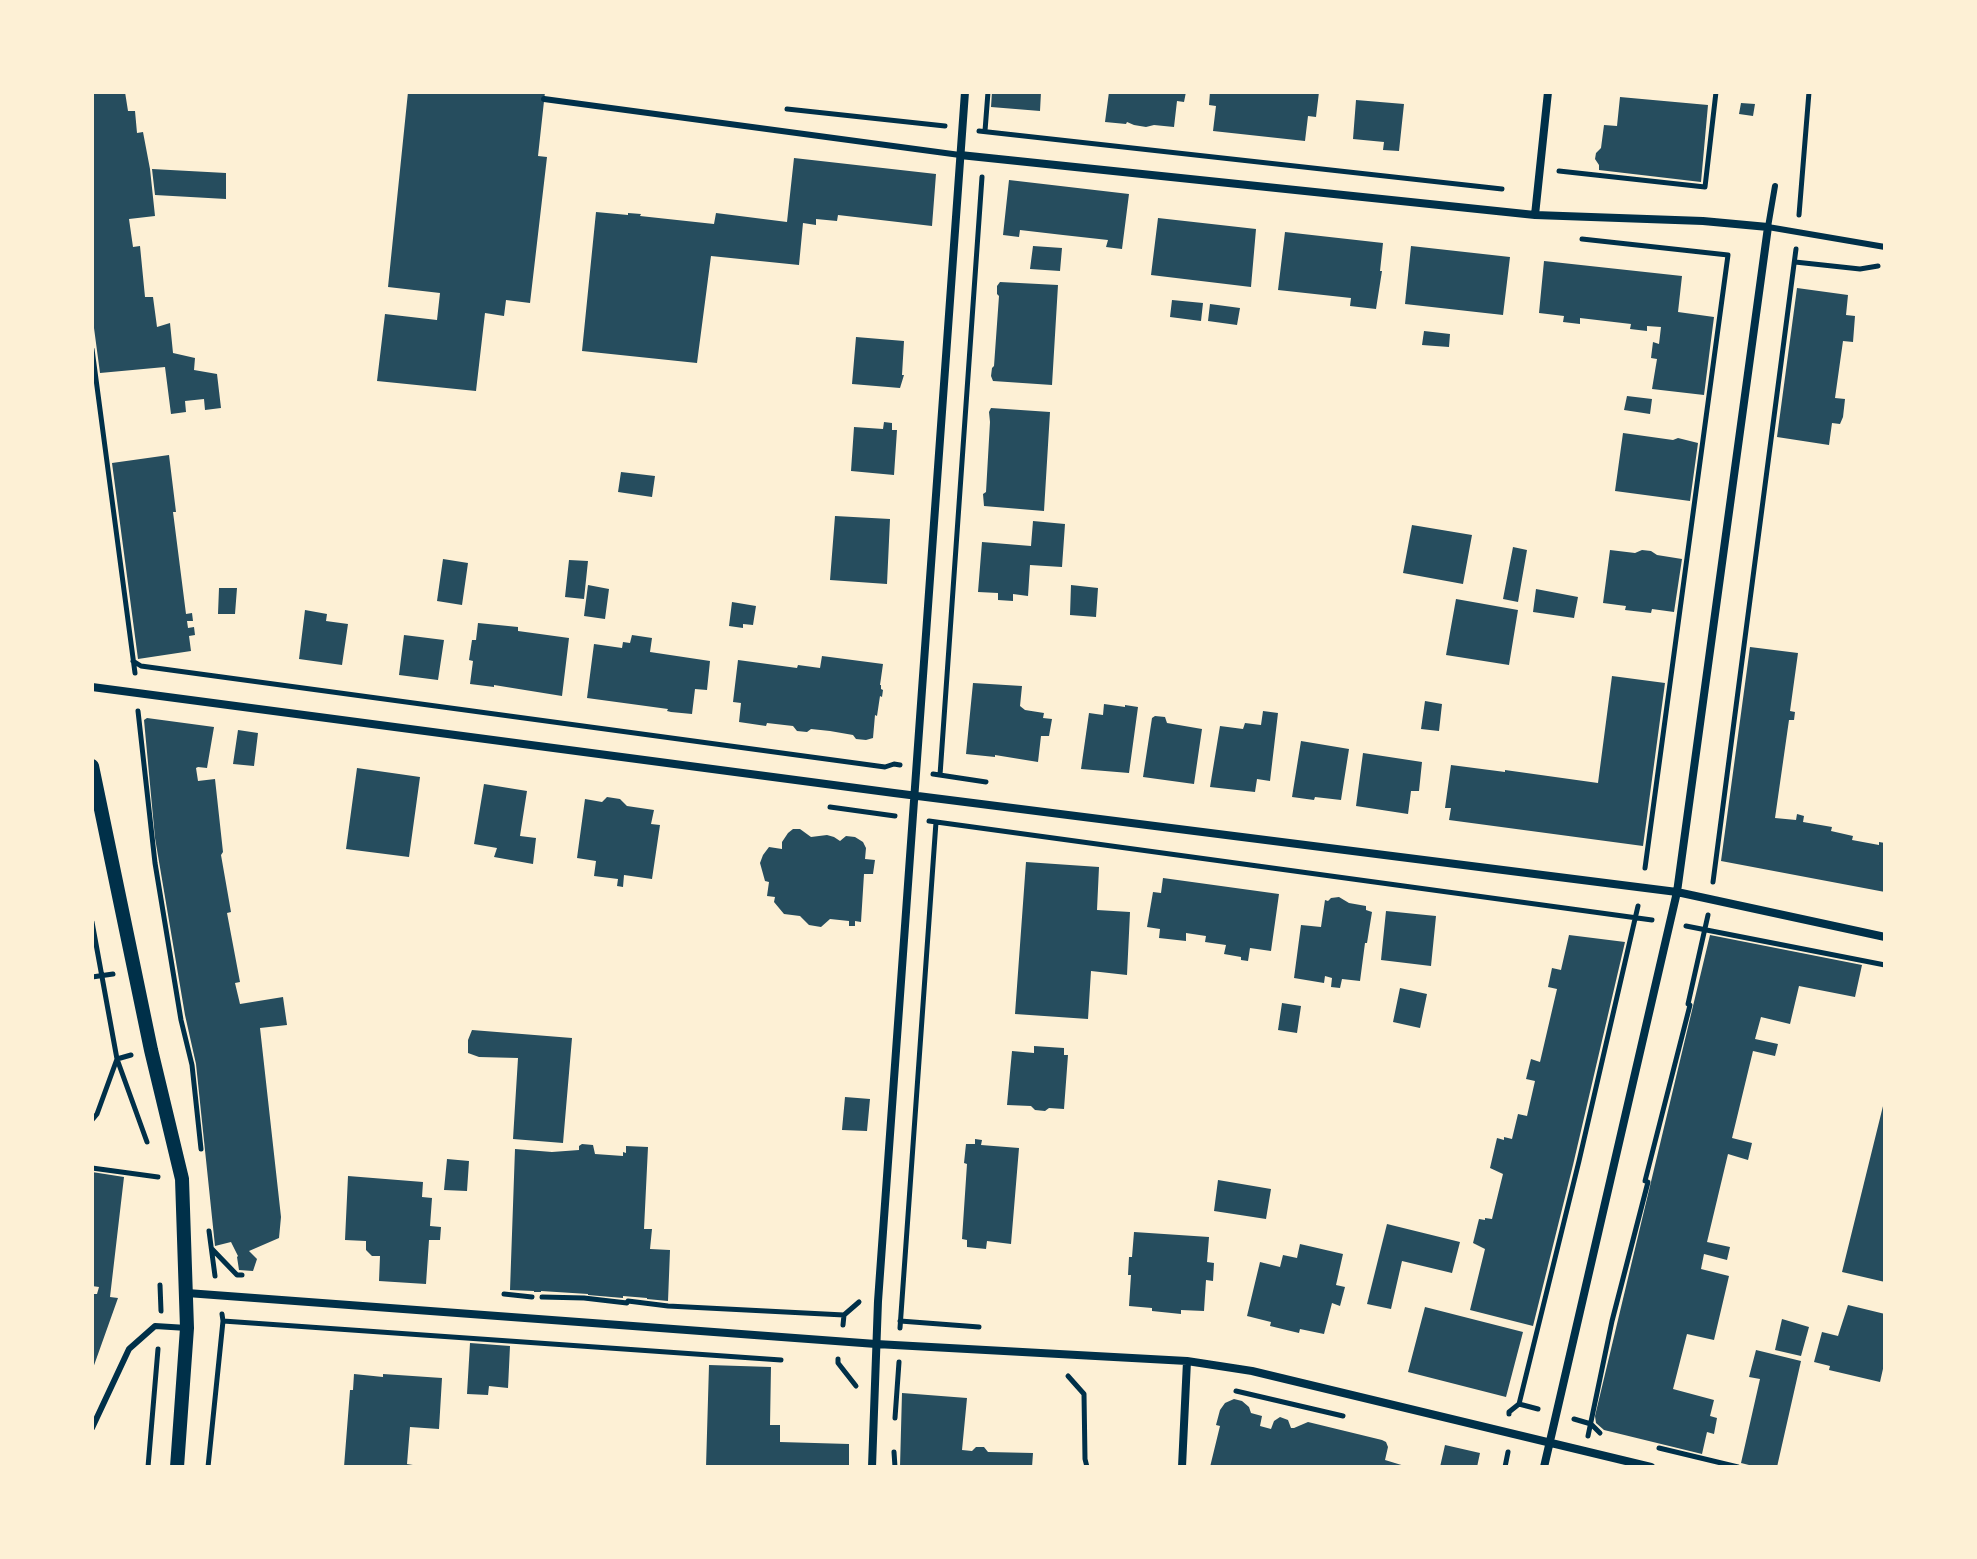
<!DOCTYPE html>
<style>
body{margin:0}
#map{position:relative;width:1977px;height:1559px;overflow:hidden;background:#fdf0d5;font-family:Cabin,sans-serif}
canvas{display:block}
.frame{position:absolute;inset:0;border:94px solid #fdf0d5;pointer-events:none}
</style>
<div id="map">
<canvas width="1977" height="1559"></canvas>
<div class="frame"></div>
</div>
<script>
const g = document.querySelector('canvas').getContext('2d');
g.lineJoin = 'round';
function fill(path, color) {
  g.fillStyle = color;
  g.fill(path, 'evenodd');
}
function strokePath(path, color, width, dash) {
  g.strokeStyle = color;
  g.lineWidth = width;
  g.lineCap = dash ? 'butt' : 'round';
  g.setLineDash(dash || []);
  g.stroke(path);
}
fill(new Path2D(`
 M92,92H125L128,111H135L137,133L143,132L150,169L155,216L129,219L133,247L140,246L145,297H153L157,327L170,323L173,353L195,358L194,370L217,374L221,408L205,410L204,399L185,401L186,412L171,414L165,367L100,373L92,313Z
 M408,92H545L538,156L547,157L530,303L506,300L504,316L485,313L476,391L377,381L385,314L437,320L440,293L388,287Z
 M992,92H1041L1040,111L991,107Z
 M1109,92H1186L1184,102L1177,101L1174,127L1154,125L1146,127L1134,125L1127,122L1126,124L1105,122Z
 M1210,92H1319L1316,117L1308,116L1305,141L1213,131L1216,106L1209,105Z
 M1620,97L1708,105L1701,182L1599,170V165L1595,159L1596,153L1601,148L1604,125L1617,126Z
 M1356,100L1404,104L1399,151L1383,150L1384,142L1353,139Z
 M1741,103L1755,104L1753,116L1739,114Z
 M794,158L936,174L932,226L838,215L837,221L816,219V225L803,223L799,265L711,256L697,363L582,351L596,212L628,215V213L641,214L640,216L714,224L716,213L787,222Z
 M152,169L226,173V199L155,195Z
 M1009,180L1129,194L1122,249L1106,247L1108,240L1063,235L1020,230L1019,237L1003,235Z
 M1158,218L1256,229L1251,287L1151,275Z
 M1285,232L1383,243L1380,271H1382L1376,309L1350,306L1351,298L1278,290Z
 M1033,246L1062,248L1060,271L1030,269Z
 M1411,246L1510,257L1503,315L1405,304Z
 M1544,261L1682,276L1678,312L1714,317L1704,395L1652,389L1657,359L1651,358L1653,342L1659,344L1661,327L1647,326V331L1630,329L1631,324L1580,318V324L1563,322L1564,316L1539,313Z
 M1000,282L1058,285L1052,385L993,381L991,376L992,368L994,366L999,296L997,294V286Z
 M1797,288L1848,295L1846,315L1855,316L1853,342L1843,341L1835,398L1845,399L1843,417L1840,424L1832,423L1829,445L1777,437Z
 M1172,300L1203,303L1201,321L1170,317Z
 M1210,304L1240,308L1237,325L1208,321Z
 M1424,331L1450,334L1449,347L1422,345Z
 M856,337L904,341L902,375H904L900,388L852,384Z
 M1627,396L1652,399L1650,414L1624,410Z
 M991,408L1050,412L1044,511L984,506L983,494L986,492L990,422L989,412Z
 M884,422L892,423V430H897L894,475L851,471L854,427L883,429Z
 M1623,433L1673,440L1678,438L1698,443L1690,501L1615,491Z
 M169,455L176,512H173L186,614L192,613L193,621H187L188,628L194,627L195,635L189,636L191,651L138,659L112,463Z
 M621,472L655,476L652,497L618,492Z
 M835,516L890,519L887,584L830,580Z
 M1033,521L1065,524L1062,567L1030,565L1028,596L1013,594V601L998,600V593L978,592L982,542L1031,546Z
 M1412,525L1472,535L1463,584L1403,573Z
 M1513,547L1527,550L1518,602L1503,599Z
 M1610,550L1635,553L1642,550L1651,551L1657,555L1682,559L1674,612L1652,609L1651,613L1625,610L1626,606L1603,603Z
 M443,559L468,563L462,605L437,601Z
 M569,560L588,561L584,599L565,597Z
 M588,585L609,589L605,619L584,616Z
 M1071,585L1098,588L1096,617L1070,615Z
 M219,588H237L235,614H218Z
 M1536,589L1578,597L1574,618L1533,612Z
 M1456,599L1518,610L1509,665L1446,655Z
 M732,602L756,606L753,625L743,624V628L729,626Z
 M305,610L327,614L326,621L348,624L342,665L299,659Z
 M478,623L518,627V631L569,638L562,696L494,685V687L470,684L473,661L469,660L472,640H476Z
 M404,635L444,640L438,680L399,675Z
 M632,635L652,638L650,652L710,661L707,690L695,689L692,714L671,712L667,711L668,709L587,698L594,644L622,648L623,642L630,643Z
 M1750,647L1798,653L1790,711L1795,712L1794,720H1789L1775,818L1796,820L1797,814L1804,816L1803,822L1832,827L1831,831L1853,836L1852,840L1879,845V842L1885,843V892L1721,861Z
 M822,656L883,664L880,685H881V689L883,690L882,697L880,696L877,716L875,715L873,738L866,740L856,739L853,735L830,731L811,729L807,732L797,731L793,726L767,723L766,726L739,722L741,703L733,702L738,660L797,668L798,665L820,668Z
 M1612,676L1665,683L1643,846L1449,820L1451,808H1445L1451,765L1505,772V770L1598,783Z
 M973,683L1022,686L1020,706L1025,710L1044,713L1043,718L1052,719L1049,736H1041L1038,762L995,755V757L966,754Z
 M1425,701L1442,704L1439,731L1421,729Z
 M1104,704L1125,707V705L1138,707L1129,773L1081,769L1089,713L1103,715Z
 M1263,711L1278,713L1270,781L1257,779L1255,792L1210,787L1220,726L1243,729L1245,723L1261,725Z
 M1155,716L1165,717L1167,723L1202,729L1194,784L1143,777L1152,718Z
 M147,718L214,727L207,768L198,767L196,768L198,781L215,779L223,852L221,855L231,912L227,913L240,982L235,983L240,1004L283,997L287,1025L260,1028L281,1217L279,1238L249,1251L257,1259L253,1271L239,1270L237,1257L238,1256L231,1242L215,1246L196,1064L185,1015L155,838L144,720Z
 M238,730L258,733L254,766L233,764Z
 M1301,741L1349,749L1341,800L1315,797L1314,800L1292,797Z
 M1363,753L1422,762L1419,791H1411L1408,814L1356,806Z
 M357,768L420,777L409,857L346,849Z
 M484,784L527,791L520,836L536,838L533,864L494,857L497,848L474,844Z
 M607,797L620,799L627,806L654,810L651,824L660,825L652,879L624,875L623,887L617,886L618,879L594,876L596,861L577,858L585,799L602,802Z
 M793,829H800L811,837L827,835L834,837L840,841L846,836L855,837L863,842L866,848L865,859L875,860L873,874H864L861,922L855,921V926H849V921L830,919L821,927L809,925L800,916L784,914L774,902L775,897L767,896L769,882L765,881L760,863L763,855L769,847L782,849V842L788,833Z
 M1026,862L1099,867L1097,910L1130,912L1127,975L1091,971L1088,1019L1015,1014Z
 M1163,878L1279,894L1271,951L1250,948L1248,961L1241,960V957L1224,954L1226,945L1205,942L1206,936L1186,933V941L1159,938L1160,929L1147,927L1153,892L1161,893Z
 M1339,897L1349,903L1366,906V910L1372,912L1367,943H1365L1360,981L1342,979L1340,988L1331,987L1332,978L1325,976L1324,983L1294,978L1301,925L1321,927L1325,900L1328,901L1331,898Z
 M1386,911L1436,916L1431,966L1381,960Z
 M1569,935L1625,942L1573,1165L1533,1326L1470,1310L1485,1249L1473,1243L1479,1219L1485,1220V1218L1492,1219L1503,1174L1490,1168L1497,1138L1504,1140V1137L1512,1139L1518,1114L1527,1116L1535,1081L1526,1079L1531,1059L1540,1062L1557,989L1548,987L1552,968L1561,970Z
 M1710,935L1862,965L1855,997L1799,986L1790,1024L1761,1017L1755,1039L1778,1044L1775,1056L1753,1051L1732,1138L1752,1143L1748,1160L1728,1154L1707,1242L1730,1247L1727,1260L1704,1254L1701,1269L1729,1276L1714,1340L1687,1334L1673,1389L1714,1400L1710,1416L1717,1418L1714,1434L1707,1432L1702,1454L1604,1430L1596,1423L1595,1416Z
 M1400,988L1427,994L1420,1028L1393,1022Z
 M1282,1003L1301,1006L1297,1033L1278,1030Z
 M472,1030L572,1038L563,1143L513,1139L518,1058L479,1057L468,1053V1040Z
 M1034,1046L1064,1048V1055H1068L1064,1109L1049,1108L1045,1111L1035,1110L1031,1106L1007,1105L1012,1051L1034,1053Z
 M845,1097L870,1099L867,1131L842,1130Z
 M1884,1102H1885V1282L1842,1272Z
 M975,1139L982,1140L981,1145L1019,1148L1011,1244L987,1241L986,1249L967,1247V1240L962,1239L967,1164L964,1163L966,1144H975Z
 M582,1144L593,1145L595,1154L623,1156V1152L626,1153V1146L648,1147L644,1229H652L650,1249L670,1250L668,1301L647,1299V1298L623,1296V1298L588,1295V1294L541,1291V1292H534V1291L510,1290L515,1149L552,1152L579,1150V1146Z
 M447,1159L469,1161L467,1191L444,1190Z
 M92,1172L124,1177L110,1297L118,1298L92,1371V1294H97L99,1287L92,1286Z
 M348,1176L423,1182L422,1197L432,1198L430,1226L441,1227L440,1240H429L426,1284L379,1281L380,1256H372L366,1250V1241L345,1240Z
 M1218,1180L1271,1189L1266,1219L1214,1211Z
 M1387,1224L1460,1242L1452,1273L1402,1261L1391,1309L1367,1304Z
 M1134,1232L1209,1237L1207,1262L1214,1263L1213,1281L1206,1280L1204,1311L1181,1310V1314L1152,1311V1308L1129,1306L1131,1275H1128L1129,1257H1132Z
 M1300,1244L1343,1254L1336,1285L1345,1287L1340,1306L1332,1303L1324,1334L1300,1329L1299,1333L1270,1326L1271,1322L1247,1316L1260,1262L1280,1267L1283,1255L1297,1258Z
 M1848,1305L1885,1314V1360L1880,1382L1829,1370L1830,1366L1814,1362L1822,1332L1838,1336Z
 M1425,1307L1523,1332L1506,1397L1408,1372Z
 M1782,1319L1809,1327L1801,1356L1775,1350Z
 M470,1343L510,1346L508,1388L489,1386L488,1395L467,1394Z
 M1756,1350L1801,1361L1777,1467H1757L1741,1463L1760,1379L1749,1377Z
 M709,1365L771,1367L770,1425H780V1442L849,1444V1467H706Z
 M354,1374L383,1377V1374L442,1378L439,1429L410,1427L407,1464L413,1465V1467H344L350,1390H353Z
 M902,1393L967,1398L962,1450L972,1451L976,1447H984L988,1452L1033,1453L1032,1467H900Z
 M1234,1399L1242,1401L1249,1407L1251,1413L1262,1416L1260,1426L1271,1429L1274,1421L1280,1417L1288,1420L1291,1428H1294L1308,1422L1382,1440L1386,1442L1388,1447L1385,1460L1408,1467H1210L1220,1426L1216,1425L1220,1410L1225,1403Z
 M1445,1445L1480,1453L1477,1467H1440Z`), '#264d5e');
strokePath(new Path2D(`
 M787,109L945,126
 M979,131L1502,189
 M985,131L988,92
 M1559,171L1705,187L1716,92
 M1799,215L1809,92
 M1582,239L1728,255L1645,868
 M1795,262L1860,269L1878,266
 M92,349L135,673
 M133,661L141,666L885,767L894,764L900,765
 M138,711L155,863L181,1020L192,1065L201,1149
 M933,774L986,782
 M940,775L982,177
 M830,807L895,816
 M929,821L1652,920
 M1713,882L1796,249
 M92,922L117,1059L147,1142
 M1686,926L1885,965
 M92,977L113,974
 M92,1120L97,1114L117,1059L131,1055
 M92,1168L158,1177
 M209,1231L215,1276
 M212,1249L237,1275H242
 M160,1285L161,1311
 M504,1294L532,1297
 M542,1297L584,1298L627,1303L628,1301L668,1306L844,1315
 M223,1321L781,1360
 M900,1321L979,1327
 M843,1325L844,1315L859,1302
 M900,1328L936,822
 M838,1359V1363L856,1386
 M1068,1376L1084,1394L1085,1459L1087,1467
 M1236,1391L1343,1416
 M1519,1404L1538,1409
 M1509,1414V1412L1519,1404L1579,1161L1638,906
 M895,1418L899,1362
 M1574,1419L1591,1424L1600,1433
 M1588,1436L1612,1321L1648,1182L1645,1181L1690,1005L1688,1004L1708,915
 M1659,1448L1738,1467
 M894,1452L895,1467
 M148,1467L158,1349
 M208,1467L223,1321L222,1314
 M1505,1467L1508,1452`), '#003049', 5);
strokePath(new Path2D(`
 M544,99L960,155
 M1775,186L1768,227L1885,247
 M92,1428L129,1349L155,1326L187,1328`), '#003049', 6);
strokePath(new Path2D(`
 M960,155L1535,215L1703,221L1768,227L1677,892L1544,1467
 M1535,215L1548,92
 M92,687L894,793L1677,892L1885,937
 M187,1293L876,1344L1187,1361L1252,1371L1651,1467
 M872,1467L878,1301L965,92
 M1182,1467L1187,1361`), '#003049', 8);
strokePath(new Path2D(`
 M92,766L151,1050L182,1179L187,1328L177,1467`), '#003049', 14);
</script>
